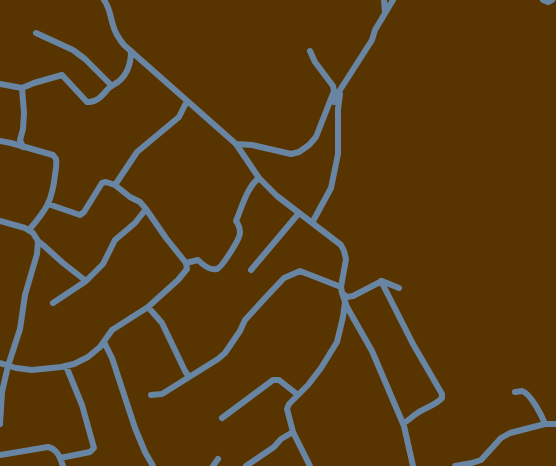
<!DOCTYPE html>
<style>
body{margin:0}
canvas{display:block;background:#583400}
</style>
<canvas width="556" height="466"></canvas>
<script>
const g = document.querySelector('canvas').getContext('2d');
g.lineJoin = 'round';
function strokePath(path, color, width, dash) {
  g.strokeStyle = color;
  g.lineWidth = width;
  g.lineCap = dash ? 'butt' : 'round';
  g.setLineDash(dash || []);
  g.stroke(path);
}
strokePath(new Path2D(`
 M104,0C110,8 110,16 113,25C115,33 119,39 124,45L236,144L259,178L277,196L341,245L344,251L346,259L341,287L342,293L347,307L372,351L404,426L413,466
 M384,0L385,12
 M543,0L548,2L552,0
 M36,33L73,50L85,59L112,86
 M0,84L22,88L34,83L62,75L87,102C96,103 102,96 107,90C110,86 114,85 118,82C128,74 131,63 131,51
 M22,88L24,113L23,129L20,140L23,147
 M334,102L340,90L372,40L375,30L393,0
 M0,141L11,143L53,155L56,159C57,164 56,169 55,175C52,202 46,210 29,230
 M236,144L252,145L291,154L299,152L309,145L316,137L334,91L333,86L315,62L310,51
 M48,204L80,215L84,212L102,183L106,182L115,185
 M0,221L25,228L33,233L38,241L43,245L63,263L86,281L53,303
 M312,223L331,188L338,154V109L340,94
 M186,263L198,260C202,264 210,271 217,269C222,267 240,239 240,233C240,229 239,225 236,221C242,207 247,187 259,178
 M251,270L299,213
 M86,281L103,264L115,240L135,223L146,209
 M381,281L413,344L442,394V398C435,406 425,407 416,414C411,417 409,421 403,423
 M342,293L347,297L353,296L382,281L399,288
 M148,307L162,323L185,371L189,377
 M104,342L112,358L135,428L145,452L153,466
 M0,363L16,368L32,370L61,367L74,364L88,357L100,347L112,330L148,307L178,280L187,269L186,263L166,238L146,209L140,202L130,197L115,185L137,152L179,117L187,101
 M515,392C516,392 522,391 522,391C531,394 542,416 545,424
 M151,395L162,394L218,359L225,353L240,331L245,320L267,296L284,278L300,271L341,287
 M222,418L273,380H279L298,395
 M0,424L2,392L8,366L20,329L25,295L37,254L38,241
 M0,455L48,447C57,449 60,457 63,466
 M60,458L90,452L94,448L82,405L66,366
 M213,466L218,459
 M246,466L274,447L281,439L293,432
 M310,466L293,432L287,409L289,404L308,385L321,368L337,342L343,317L345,302
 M455,466L472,463L481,460L501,438L510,433L545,424H556`), '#6886a4', 6);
</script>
